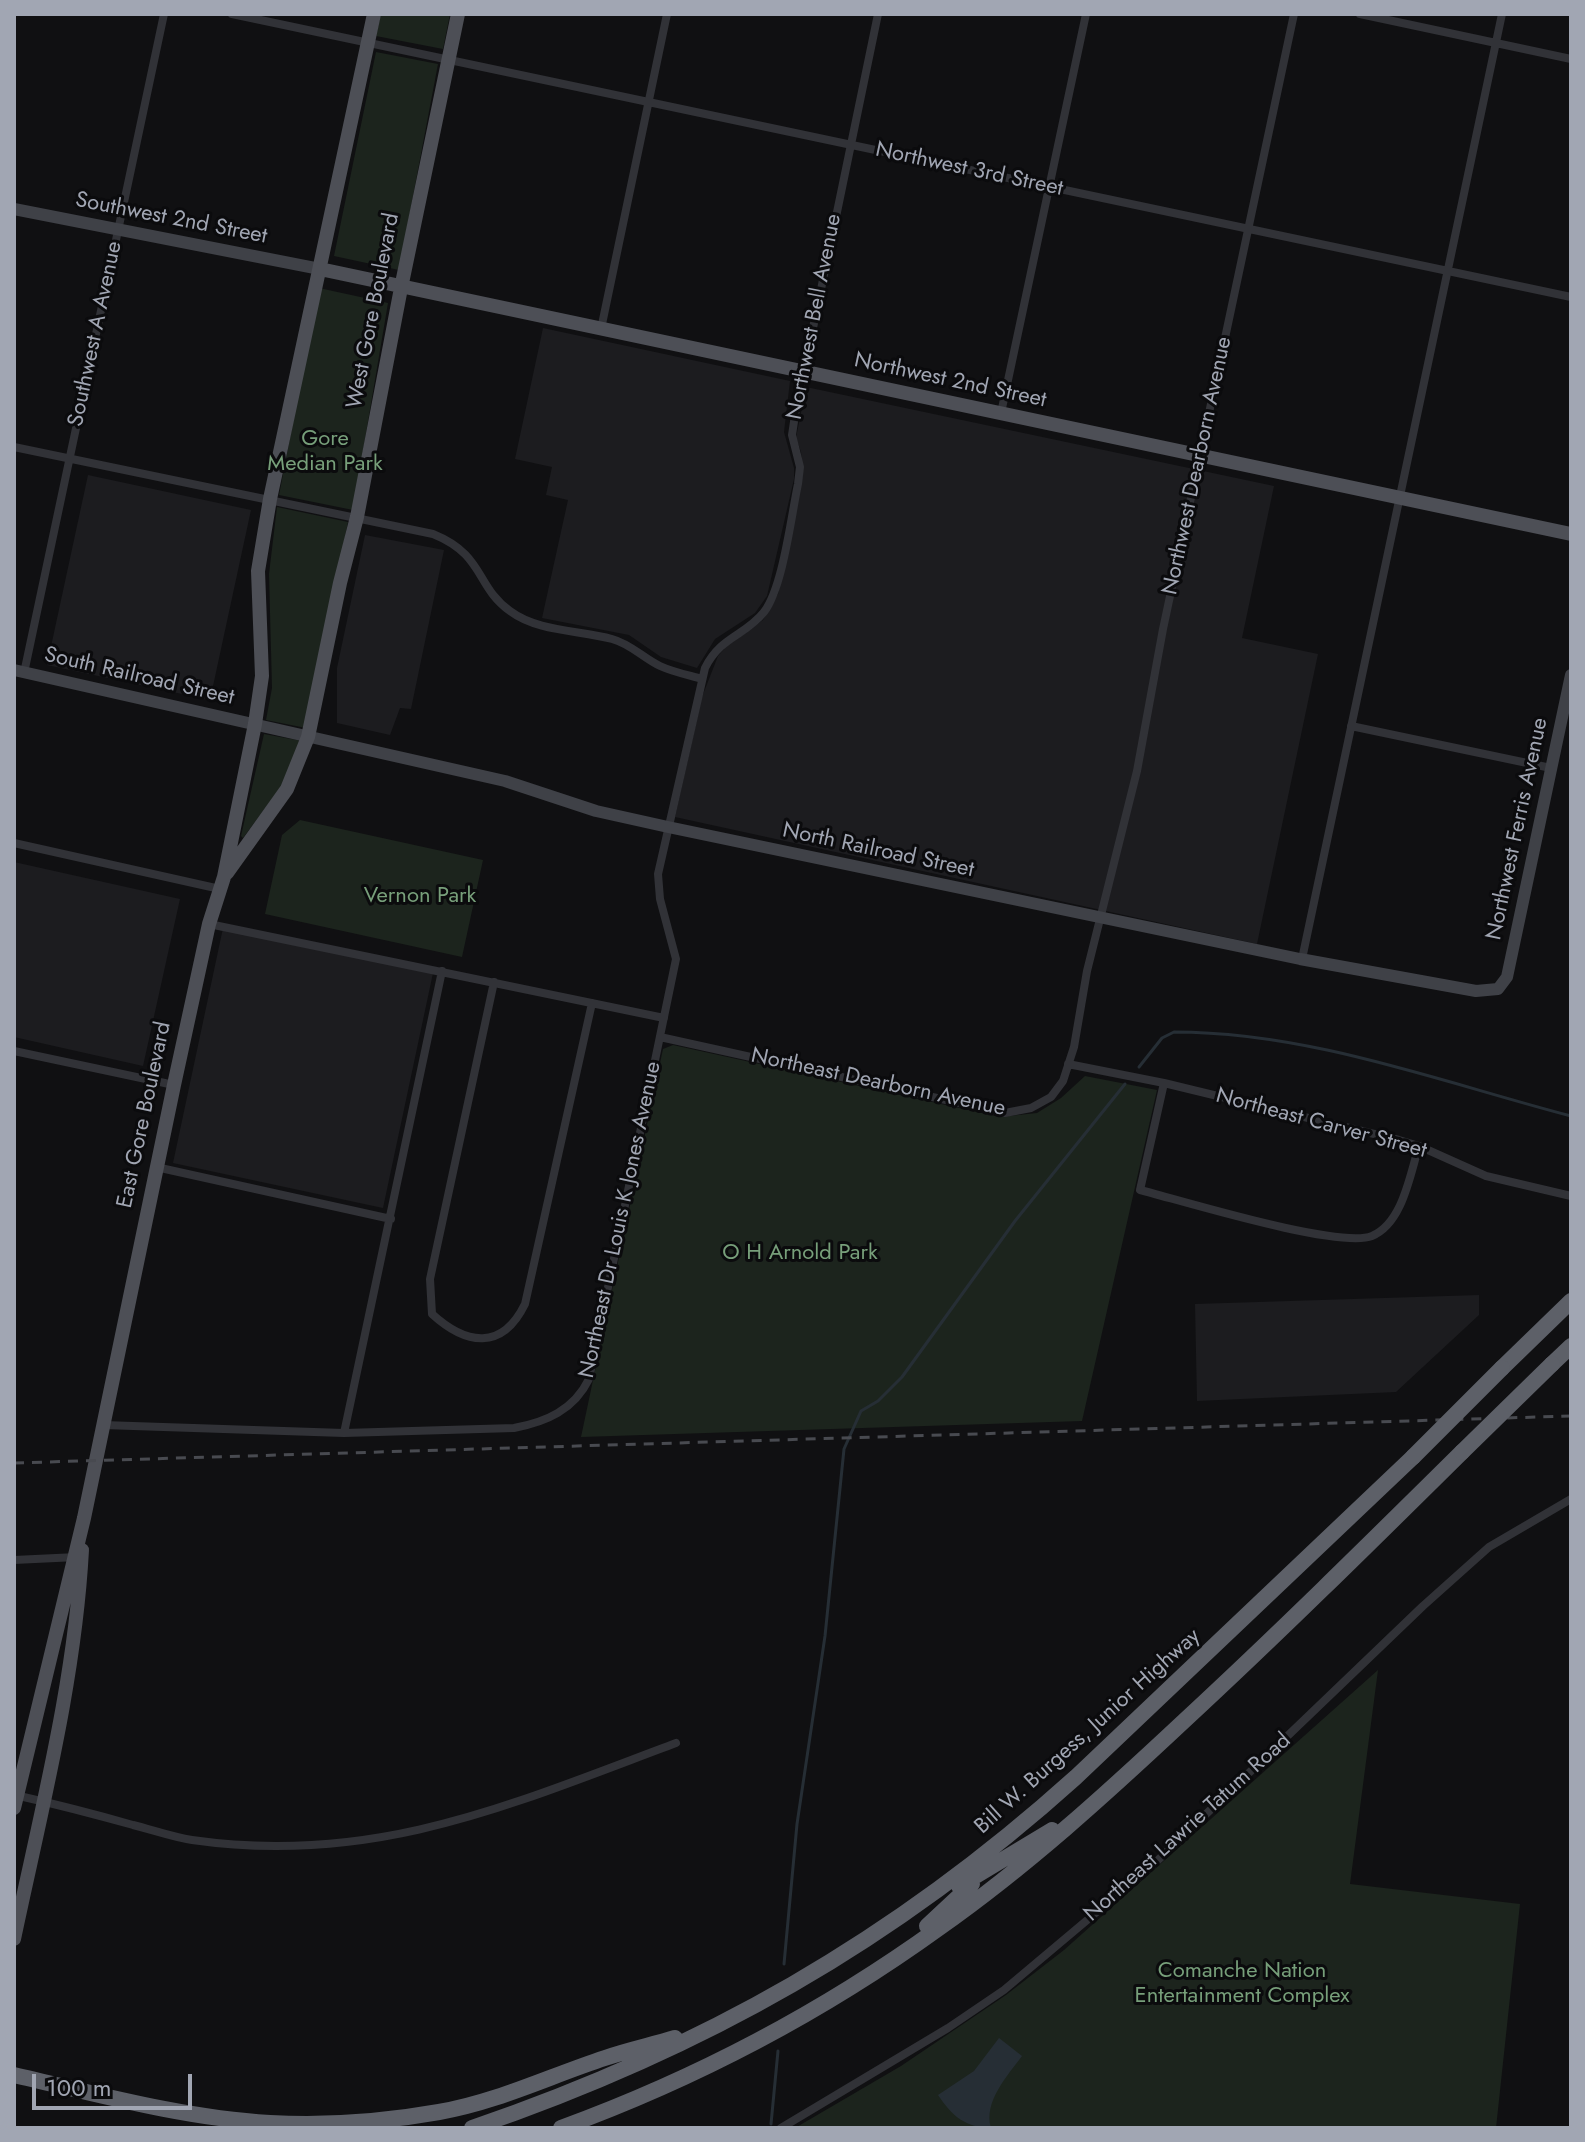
<!DOCTYPE html>
<style>
body{margin:0}
#map{position:relative;width:1585px;height:2142px;overflow:hidden;background:#101012;font-family:Jost,sans-serif}
canvas{display:block}
.frame{position:absolute;inset:0;border:16px solid #a1a6b3;pointer-events:none}
.scale{position:absolute;left:32px;top:2074px;width:160px;height:36px;box-sizing:border-box;border:4px solid #a1a6b3;border-top:0;padding-left:10px;font-size:24px;line-height:28px;white-space:nowrap;color:#a1a6b3;-webkit-text-stroke:6px #0b0b0d;paint-order:stroke}
</style>
<div id="map">
<canvas width="1585" height="2142"></canvas>
<div class="frame"></div>
<div class="scale">100 m</div>
</div>
<script>
const g = document.querySelector('canvas').getContext('2d');
g.lineJoin = 'round';
function fill(path, color) {
  g.fillStyle = color;
  g.fill(path, 'evenodd');
}
function strokePath(path, color, width, dash) {
  g.strokeStyle = color;
  g.lineWidth = width;
  g.lineCap = dash ? 'butt' : 'round';
  g.setLineDash(dash || []);
  g.stroke(path);
}
function write(font, color, halo, rows, align = 'center') {
  g.font = font + ' Jost,sans-serif';
  g.lineWidth = 6;
  g.setLineDash([]);
  g.textBaseline = 'middle';
  g.strokeStyle = halo;
  g.fillStyle = color;
  for (const [text, x, y, turn = 0] of rows) {
    g.save();
    g.translate(x, y);
    g.rotate((+turn || 0) * Math.PI / 180);
    g.textAlign = isNaN(turn) ? turn : align;
    if (halo) g.strokeText(text, 0, 0);
    g.fillText(text, 0, 0);
    g.restore();
  }
}
fill(new Path2D(`
 M543,328L790,381L784,432L794,468V479L767,596L755,613L715,639L697,668L661,657L629,635L542,618L568,500L546,495L552,467L515,459Z
 M806,387L1274,486L1242,638L1318,654L1257,944L675,817L702,697L718,656L725,648L763,620L778,594L803,473L801,452L796,438Z
 M88,475L251,510L210,700L47,665Z
 M365,535L444,550L411,709L400,708L390,735L337,723V668Z
 M14,862L180,899L143,1066L14,1037Z
 M223,928L433,973L383,1208L173,1163Z
 M1479,1295V1315L1396,1392L1197,1401L1195,1304Z`), '#1c1c1f');
fill(new Path2D(`
 M381,14H450L443,49L376,36Z
 M376,52L438,64L399,270L334,256Z
 M319,288L388,303L353,510L279,495Z
 M277,507L348,522L306,728L266,720L272,688L269,574Z
 M264,734L302,741L283,784L243,838L241,836Z
 M300,820L483,860L462,957L265,914L282,835Z
 M673,1045L1000,1117L1037,1113L1061,1098L1085,1076L1157,1090L1082,1421L581,1437L663,1049Z
 M1378,1670L1350,1884L1520,1904L1496,2128H795L901,2066L1006,1995L1064,1950Z`), '#1c241d');
fill(new Path2D(`
 M999,2038L1022,2056C1008,2075 983,2102 991,2128C966,2128 952,2116 938,2095L974,2071Z`), '#262e35');
strokePath(new Path2D(`
 M1139,1067L1162,1038L1174,1032C1310,1032 1441,1082 1571,1116
 M784,1964L797,1824L825,1636L844,1449L861,1411L878,1401L902,1377L1015,1221L1125,1084
 M771,2124L778,2051`), '#262e35', 3);
strokePath(new Path2D(`
 M232,14L1571,297
 M1360,14L1571,59
 M601,329L667,14
 M1001,413L1086,14
 M14,447L433,534C485,555 475,586 510,611C538,632 580,630 612,639C631,644 643,658 660,666C673,672 688,675 702,679
 M24,673L164,14
 M1351,726L1551,768
 M14,843L220,889
 M209,924L664,1018
 M1302,959L1502,14
 M494,982L430,1279L432,1314C466,1345 502,1351 525,1304L592,1003
 M660,1037L1005,1113L1031,1108L1051,1097L1063,1081L1074,1047L1087,971L1137,771L1163,629L1294,14
 M14,1051L174,1085
 M1068,1064L1164,1083L1399,1140L1419,1146L1486,1176L1571,1196
 M1164,1083L1140,1190C1183,1201 1339,1249 1372,1236C1403,1223 1410,1174 1419,1146
 M156,1167L391,1219
 M103,1425L344,1433L514,1428C546,1422 574,1410 589,1379L676,959L660,899L658,874L705,668C721,636 745,636 764,612C783,587 791,517 798,484L800,467L792,435L795,415L878,14
 M344,1433L442,971
 M14,1560L77,1557
 M15,1795C55,1804 94,1814 133,1825C153,1830 172,1837 192,1840C374,1866 510,1805 676,1743
 M781,2128L948,2028L1004,1990L1155,1863L1423,1606L1489,1547L1571,1499`), '#313237', 8);
strokePath(new Path2D(`
 M14,209L320,269
 M14,670L505,781L596,811L668,827L1300,959L1476,991L1498,989L1507,977L1571,675`), '#3f4147', 12);
strokePath(new Path2D(`
 M320,269L1571,534
 M227,873L287,789L308,737L340,583L357,517L401,288L458,14
 M14,1808L84,1518L174,1085L209,924L224,877L255,724L262,676L258,571L270,499L374,14
 M14,1939C41,1811 75,1681 82,1550`), '#4d4f56', 14);
strokePath(new Path2D(`
 M1552,1364L1571,1346
 M1502,1368L1571,1301
 M959,1886L1052,1830
 M927,1926L972,1884
 M14,2075C97,2094 184,2118 270,2123C326,2126 383,2122 439,2112C497,2102 550,2076 605,2058C628,2050 652,2045 675,2038
 M472,2128C703,2049 894,1941 1076,1777L1413,1457
 M561,2128C695,2079 824,2011 939,1928C1027,1866 1106,1794 1184,1721C1279,1633 1370,1543 1462,1452`), '#5d6068', 16);
strokePath(new Path2D(`
 M14,1463L1571,1416`), '#484a50', 3, [10, 8]);
strokePath(new Path2D(`
 M1462,1452L1552,1364
 M1413,1457L1502,1368`), '#5d6068', 16);
write('22px', '#a1a6b3', '#0b0b0d', [
 ["Northwest 3rd Street",969,170,12],
 ["Southwest 2nd Street",171,219,11],
 ["West Gore Boulevard",374,311,-79],
 ["Northwest Bell Avenue",815,317,-79],
 ["Southwest A Avenue",96,334,-78],
 ["Northwest 2nd Street",950,381,12],
 ["Northwest Dearborn Avenue",1198,466,-78],
 ["South Railroad Street",139,677,13],
 ["Northwest Ferris Avenue",1518,829,-78],
 ["North Railroad Street",878,851,12],
 ["Northeast Dearborn Avenue",878,1083,12],
 ["East Gore Boulevard",145,1115,-78],
 ["Northeast Carver Street",1321,1124,15],
 ["Northeast Dr Louis K Jones Avenue",621,1220,-78],
 ["Bill W. Burgess, Junior Highway",1088,1732,-42],
 ["Northeast Lawrie Tatum Road",1188,1828,-42]
]);
write('22px', '#779f7a', '#0b0b0d', [
 ["Gore",325,440],
 ["Median Park",325,465],
 ["Vernon Park",420,897],
 ["O H Arnold Park",800,1254],
 ["Comanche Nation",1242,1972],
 ["Entertainment Complex",1242,1997]
]);
</script>
